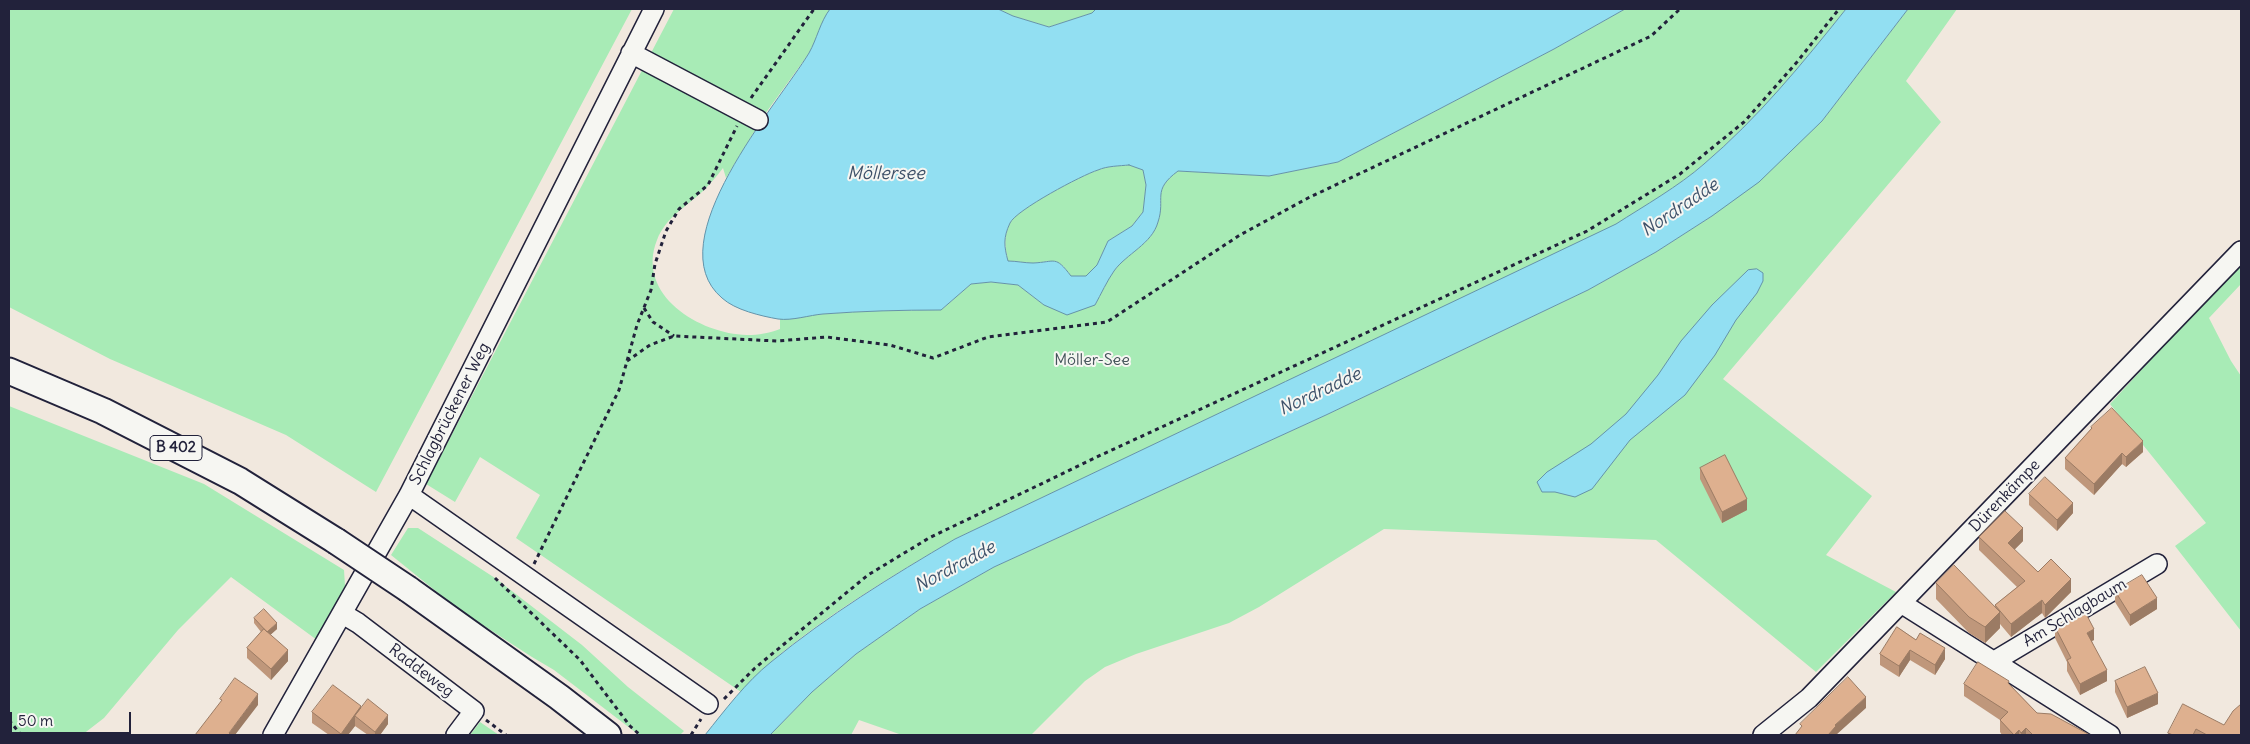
<!DOCTYPE html>
<meta charset="utf-8">
<style>
body{margin:0}
#map{position:relative;width:2250px;height:744px;overflow:hidden;background:#f1e8de;font-family:Delius,sans-serif}
canvas{display:block}
.frame{position:absolute;inset:0;border:10px solid #22223b;pointer-events:none}
.scale{position:absolute;left:10px;top:712px;width:121px;height:22px;box-sizing:border-box;border:2px solid #22223b;border-top:0;padding-left:6px;font-size:15px;line-height:18px;white-space:nowrap;color:#22223b;-webkit-text-stroke:4px #f6f6f2;paint-order:stroke}
</style>
<div id="map">
<canvas width="2250" height="744"></canvas>
<div class="frame"></div>
<div class="scale">50 m</div>
</div>
<script>
const g = document.querySelector('canvas').getContext('2d');
g.lineJoin = 'round';
function fill(path, color) {
  g.fillStyle = color;
  g.fill(path, 'evenodd');
}
function strokePath(path, color, width, dash) {
  g.strokeStyle = color;
  g.lineWidth = width;
  g.lineCap = dash ? 'butt' : 'round';
  g.setLineDash(dash || []);
  g.stroke(path);
}
function write(font, color, halo, rows, align = 'center') {
  g.font = font + ' Delius,sans-serif';
  g.lineWidth = 4;
  g.setLineDash([]);
  g.textBaseline = 'middle';
  g.strokeStyle = halo;
  g.fillStyle = color;
  for (const [text, x, y, turn = 0] of rows) {
    g.save();
    g.translate(x, y);
    g.rotate((+turn || 0) * Math.PI / 180);
    g.textAlign = isNaN(turn) ? turn : align;
    if (halo) g.strokeText(text, 0, 0);
    g.fillText(text, 0, 0);
    g.restore();
  }
}
fill(new Path2D(`
 M9,9H632L376,492L286,435L110,359L9,307Z
 M674,9H830L810,52L765,114L726,178L723,168C717,176 710,184 703,191C685,208 666,217 657,240C635,295 700,334 747,335C759,335 769,333 780,329V319C834,311 887,310 941,310L971,284L991,282L1018,285L1044,305H1095C1101,294 1107,281 1114,271C1126,254 1152,244 1158,222C1166,198 1151,191 1178,171L1269,176L1338,162L1554,49L1625,9H1846C1802,64 1758,118 1704,164C1679,186 1644,206 1616,225L955,539C892,576 827,614 771,662C760,671 751,682 741,692L516,538L540,495L480,457L455,502L426,484Z
 M998,9H1096L1092,13L1049,27L1013,16Z
 M1908,9H1957L1906,81L1941,122L1723,379L1872,496L1826,555L1896,592L1816,672L1656,540L1384,529L1259,607L1229,623L1136,654L1105,667L1085,681L1031,735H902L859,720L851,735H770L812,692L856,654L920,609L994,567L1326,415L1588,290L1656,252L1712,216L1822,121Z
 M1129,165L1143,170L1146,185L1143,212L1132,226L1108,241L1097,265L1086,276H1071C1055,255 1056,262 1033,263C1025,263 1016,261 1008,261C1005,247 1003,237 1010,223C1016,210 1082,175 1098,170C1107,166 1119,166 1129,165Z
 M2241,251V284L2209,318L2231,361L2241,376V631L2175,546L2206,523L2110,404L2180,328Z
 M9,406L204,484L344,570L345,586L317,640L231,577L178,630L104,718L82,735H9Z
 M408,528H418L495,578L582,645L628,687L684,731L680,735H639L554,670L532,657L458,609L391,555Z
 M480,722L499,735H470Z`), '#a8ebb6');
const water = new Path2D(`
 M830,9H998L1013,16L1049,27L1092,13L1096,9H1625L1554,49L1338,162L1269,176L1178,171C1151,191 1166,198 1158,222C1152,244 1126,254 1114,271C1107,281 1101,294 1095,305L1067,315L1044,305L1018,285L991,282L971,284L941,310C901,310 863,311 823,314C810,315 792,321 778,319C761,316 735,310 722,298C656,242 778,104 809,53C817,39 820,22 830,9ZM1129,165L1143,170L1146,185L1143,212L1132,226L1108,241L1097,265L1086,276H1071C1055,255 1056,262 1033,263C1025,263 1016,261 1008,261C1004,246 1003,238 1010,223C1016,210 1082,175 1098,170C1107,166 1119,166 1129,165Z
 M1846,9H1908L1822,121L1759,182L1712,216L1656,252L1588,290L1326,415L994,567L920,609L856,654L812,692L770,735H705C725,710 746,682 771,662C828,615 892,576 955,539L1616,224C1644,206 1679,186 1704,164C1758,118 1802,64 1846,9Z
 M1757,269L1763,273V281L1757,293L1736,320L1715,355L1685,395L1630,440L1592,489L1575,497L1555,492H1542L1537,482L1547,472L1591,444L1626,414L1658,375L1681,341L1712,305L1748,270Z`);
fill(water, '#92dff2');
strokePath(water, '#6593a9', 1);
const minor = new Path2D(`
 M631,53L758,120
 M409,495L708,704
 M1901,603L2110,735
 M343,614L358,623L474,711L456,735
 M1993,662L2157,564
 M273,735L409,495L654,9
 M1763,735L1809,698L2241,251`);
const major = new Path2D(`
 M9,371L103,411L240,481L336,541
 M408,589L559,697L608,735`);
strokePath(minor, '#22223b', 22);
strokePath(major, '#22223b', 29);
strokePath(new Path2D(`
 M751,98L814,9
 M644,308L653,322L674,336
 M627,361L650,345L674,336L777,341L827,337L890,345L933,358L988,337L1107,322L1240,235L1308,198L1651,36L1680,9
 M534,564L619,390L637,325L651,290L655,264L666,231L679,209L708,185L737,126
 M495,578L580,660L630,726L640,735
 M724,699L755,668L868,575L929,538L1101,455L1587,231L1680,174L1744,122L1797,62L1839,9
 M9,720L21,735
 M486,720L506,735
 M691,735L701,719`), '#22223b', 3, [4, 4]);
strokePath(minor, '#f6f6f2', 19);
strokePath(major, '#f6f6f2', 25);
const majorBridge = new Path2D(`
 M336,541L408,589`);
strokePath(majorBridge, '#22223b', 29, []);
strokePath(majorBridge, '#f6f6f2', 25);
fill(new Path2D(`
 M2091,427L2143,452L2126,467L2122,464L2094,495L2065,469V458L2091,429Z
 M1700,468L1747,510L1722,523L1700,479Z
 M2029,494L2073,513L2057,531L2029,505Z
 M1979,537L2023,541L2014,550L2038,572L2071,592L2045,618L2042,613L2011,637L2000,624V628L1985,643L1969,633L1936,599V583L1995,607V605L2017,587L1979,550Z
 M2115,591L2157,609L2130,626L2115,602Z
 M254,618L277,629L270,635L288,661L271,680L247,658V648L261,632L254,623Z
 M1897,627L1945,659L1935,675L1910,660L1899,677L1880,665V654Z
 M2055,627L2094,640L2092,641L2107,681L2080,695L2067,671V662L2055,638Z
 M2115,681L2158,704L2127,718L2115,692Z
 M1964,684H2009L2037,713L2090,735H2002L2000,732V720L1964,696Z
 M361,708L388,724L380,735H368L355,726L348,735H329L312,723V712Z
 M2224,725L2241,735H2168V733Z`), '#bf977b');
fill(new Path2D(`
 M2143,441V452L2126,467V457Z
 M2122,453V464L2094,495V484Z
 M1747,499V510L1722,523V512Z
 M2073,503V513L2057,531V520Z
 M2023,528V541L2008,556V543Z
 M2071,579V592L2045,618V605Z
 M2157,598V609L2130,626V615Z
 M2042,600V613L2011,637V624Z
 M2000,612V628L1985,643V627Z
 M277,623V629L267,638V632Z
 M2094,629V640L2087,643V633Z
 M1945,648V659L1935,675V665Z
 M288,650V661L271,680V669Z
 M1910,650V660L1899,677V666Z
 M2107,670V681L2080,695V684Z
 M2158,693V704L2127,718V707Z
 M258,694V705L235,735H229V733Z
 M1866,697V708L1836,735H1828L1835,725Z
 M361,706V717L355,716V726L348,735H341V734Z
 M388,715V724L380,735H375V732Z
 M2026,728V735H2021V733Z
 M2019,730V735H2014Z`), '#9b7b64');
const building = new Path2D(`
 M2112,408L2143,441L2126,457L2122,453L2094,484L2065,458L2092,428L2091,427Z
 M1725,455L1747,499L1722,512L1700,468Z
 M2045,477L2073,503L2057,520L2029,494Z
 M2005,511L2023,528L2008,543L2038,572L2051,559L2071,579L2045,605L2042,600L2011,624L1995,605L2025,581L1979,537Z
 M1954,565L2000,612L1985,627L1969,617L1936,583Z
 M2142,575L2157,598L2130,615L2115,591Z
 M264,609L277,623L267,632L254,618Z
 M2084,610L2094,629L2087,633L2107,670L2080,684L2067,660L2071,658L2055,627Z
 M1897,627L1916,640L1920,633L1945,648L1935,665L1910,650L1899,666L1880,654Z
 M264,629L288,650L271,669L247,648Z
 M1978,662L2009,681L2008,683L2037,713L2051,714L2090,735H2033L2026,728L2021,733L2019,730L2014,735L2000,720L2008,712L1964,684Z
 M2145,667L2158,693L2127,707L2115,681Z
 M1848,677L1866,697L1835,725L1836,726L1828,735H1795L1802,726L1800,724Z
 M235,678L258,694L229,733L231,735H195L222,700L220,699Z
 M333,685L361,706L341,734L312,712Z
 M368,699L388,715L375,732L355,716Z
 M2183,704L2224,725L2233,711L2241,704V735H2207L2196,729L2193,735H2173L2168,733Z`);
fill(building, '#deb08f');
strokePath(building, '#9b7b64', 1);
for (const [x, y, w] of [
 [176,448,52]
]) {
  const box = new Path2D();
  box.roundRect(x - w / 2, y - 12.5, w, 25, 4);
  g.fillStyle = '#f6f6f2';
  g.fill(box);
  strokePath(box, '#22223b', 1);
}
write('bold 15px', '#22223b', null, [
 ["B 402",176,448]
]);
write('16px', '#44545a', '#f6f6f2', [
 ["Möller-See",1092,360]
]);
write('16px', '#22223b', '#f6f6f2', [
 ["Schlagbrückener Weg",450,414,-63],
 ["Dürenkämpe",2005,496,-46],
 ["Am Schlagbaum",2075,613,-31],
 ["Raddeweg",421,671,37]
]);
write('italic 18px', '#3e5169', '#f6f6f2', [
 ["Möllersee",886,174],
 ["Nordradde",1680,208,-34],
 ["Nordradde",1320,392,-25],
 ["Nordradde",955,567,-28]
]);
</script>
